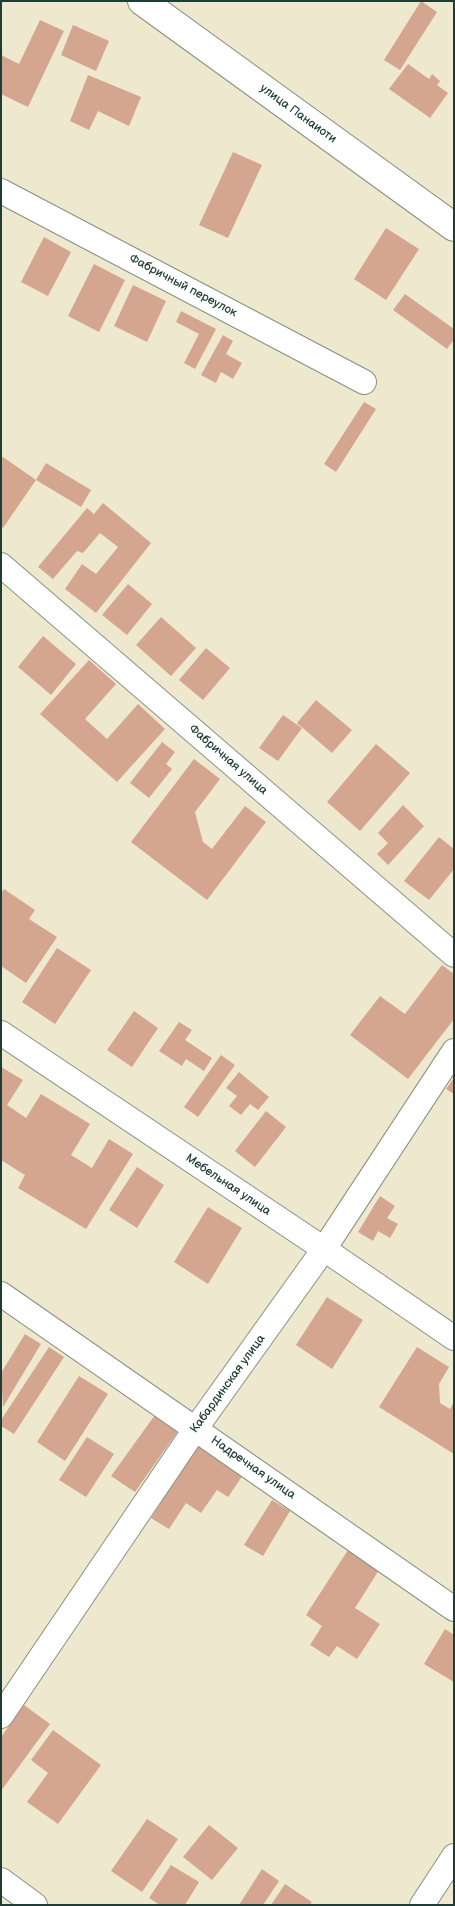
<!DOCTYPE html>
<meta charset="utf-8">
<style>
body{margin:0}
#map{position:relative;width:455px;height:1906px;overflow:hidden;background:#eee8ce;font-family:"Balsamiq Sans",sans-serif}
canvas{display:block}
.frame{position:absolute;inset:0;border:2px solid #1f3d34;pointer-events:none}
</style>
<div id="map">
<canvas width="455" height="1906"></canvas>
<div class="frame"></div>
</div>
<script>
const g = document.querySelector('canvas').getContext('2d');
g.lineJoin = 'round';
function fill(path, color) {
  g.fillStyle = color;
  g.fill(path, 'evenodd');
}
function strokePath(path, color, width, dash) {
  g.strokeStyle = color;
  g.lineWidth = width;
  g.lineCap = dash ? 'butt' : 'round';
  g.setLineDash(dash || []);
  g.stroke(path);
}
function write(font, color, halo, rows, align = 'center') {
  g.font = font + ' "Balsamiq Sans",sans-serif';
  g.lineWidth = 5;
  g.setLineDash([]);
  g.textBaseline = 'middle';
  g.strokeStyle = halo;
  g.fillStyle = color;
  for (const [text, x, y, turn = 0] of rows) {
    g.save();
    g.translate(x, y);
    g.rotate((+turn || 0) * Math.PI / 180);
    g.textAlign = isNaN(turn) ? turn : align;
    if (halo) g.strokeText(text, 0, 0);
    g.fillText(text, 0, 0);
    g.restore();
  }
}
fill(new Path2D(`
 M421,1L437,12L400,70L384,60Z
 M40,20L64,31L28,107L1,94V55L19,64Z
 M73,25L109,41L96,71L61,55Z
 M408,64L429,79L432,74L440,81L437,85L448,93L430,118L389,89Z
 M88,75L141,97L129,126L98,111L89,130L70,121Z
 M233,152L262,165L228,238L199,225Z
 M386,228L419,249L386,300L354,279Z
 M44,237L71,252L48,296L21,282Z
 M94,264L125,280L99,332L68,316Z
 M133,285L166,301L147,342L114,326Z
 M405,294L454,329V339L447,349L393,310Z
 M181,311L216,329L195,369L184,363L199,334L176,322Z
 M223,335L233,341L226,354L242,363L233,379L221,372L216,383L201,375Z
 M364,402L376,409L336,472L324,464Z
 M3,457L36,480L3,528L1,526V459Z
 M46,463L91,490L81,507L36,480Z
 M103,503L151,543L96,613L65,589L82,564L96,574L118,547L100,533L83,553L77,551L53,579L38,567L87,508L94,514Z
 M128,584L152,604L127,635L102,615Z
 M161,617L196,648L171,676L136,645Z
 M43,636L76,664L51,695L18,667Z
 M206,648L230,668L203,700L179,680Z
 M89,660L116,684L85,719L107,739L138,704L165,729L117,782L40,714Z
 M316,700L352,730L332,753L297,723Z
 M283,715L302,728L278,761L259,748Z
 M162,742L175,752L166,764L172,769L149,798L130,783Z
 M376,744L410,773L360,831L327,802Z
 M194,759L220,779L195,812L203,842L212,849L245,806L266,822L207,900L131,842Z
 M403,805L424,826L388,865L377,854L388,843L378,833Z
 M439,837L454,849V869L429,900L404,881Z
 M4,889L35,910L29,919L57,937L26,983L1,966V894Z
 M57,948L91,970L55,1024L22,1002Z
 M442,965L454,974V1019L408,1079L350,1035L380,996L405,1014Z
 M134,1011L158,1028L132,1067L107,1050Z
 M179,1022L192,1030L185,1040L212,1058L204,1071L186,1059L182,1066L159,1051Z
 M221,1055L235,1065L198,1117L184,1107Z
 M1,1067L23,1080L7,1105L26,1118L41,1094L90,1124L71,1155L92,1168L109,1139L133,1154L86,1229L18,1188L25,1175L1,1160Z
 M239,1072L269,1097L258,1110L250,1104L241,1115L229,1106L237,1096L226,1088Z
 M454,1078V1094L446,1089Z
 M266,1111L286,1127L255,1167L235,1151Z
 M137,1167L164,1185L137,1228L109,1210Z
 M380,1196L395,1206L387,1218L398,1224L390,1238L378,1231L373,1241L358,1232Z
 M208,1207L242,1228L208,1284L174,1262Z
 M327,1297L363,1320L332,1369L296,1345Z
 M25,1334L41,1344L3,1407L1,1373Z
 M49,1347L64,1357L14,1434L1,1426V1420Z
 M417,1347L449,1367L439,1384L440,1403L450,1409L454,1402V1454L379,1407Z
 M79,1376L108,1394L65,1461L37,1442Z
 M155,1415L178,1431L135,1492L111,1476Z
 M87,1437L114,1454L86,1497L59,1480Z
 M198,1446L243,1475L228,1497L217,1490L201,1513L186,1503L169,1529L151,1518Z
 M272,1500L290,1511L263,1556L244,1545Z
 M348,1550L379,1570L355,1608L380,1624L357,1659L337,1646L329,1657L310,1645L322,1626L306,1615Z
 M445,1629L454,1635V1682L424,1664Z
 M24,1705L50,1724L1,1791V1737Z
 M53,1730L101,1765L58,1824L27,1802L48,1773L31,1760Z
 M147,1819L178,1839L142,1892L111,1871Z
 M209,1825L238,1848L212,1880L183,1857Z
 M171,1865L199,1882L185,1905H160L149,1898Z
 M262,1869L279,1881L263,1905H239Z
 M285,1884L312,1902L310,1905H271Z`), '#d5a68f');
const minor = new Path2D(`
 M1,191L364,382
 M1,565L454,955
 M1,1033L324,1249L454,1338
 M1,1294L454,1609
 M1,1716L196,1428L324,1249L454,1051
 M1,1880L35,1905
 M422,1905L454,1856`);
const tertiary = new Path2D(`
 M142,1L454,227`);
strokePath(minor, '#869281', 26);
strokePath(tertiary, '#869281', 30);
strokePath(minor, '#fff', 24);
strokePath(tertiary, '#fff', 28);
write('12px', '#1f3d34', '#fff', [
 ["улица Панаиоти",298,114,36],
 ["Фабричный переулок",183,286,28],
 ["Фабричная улица",228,760,41],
 ["Мебельная улица",228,1185,34],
 ["Кабардинская улица",228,1384,-54],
 ["Надречная улица",253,1468,35]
]);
</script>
